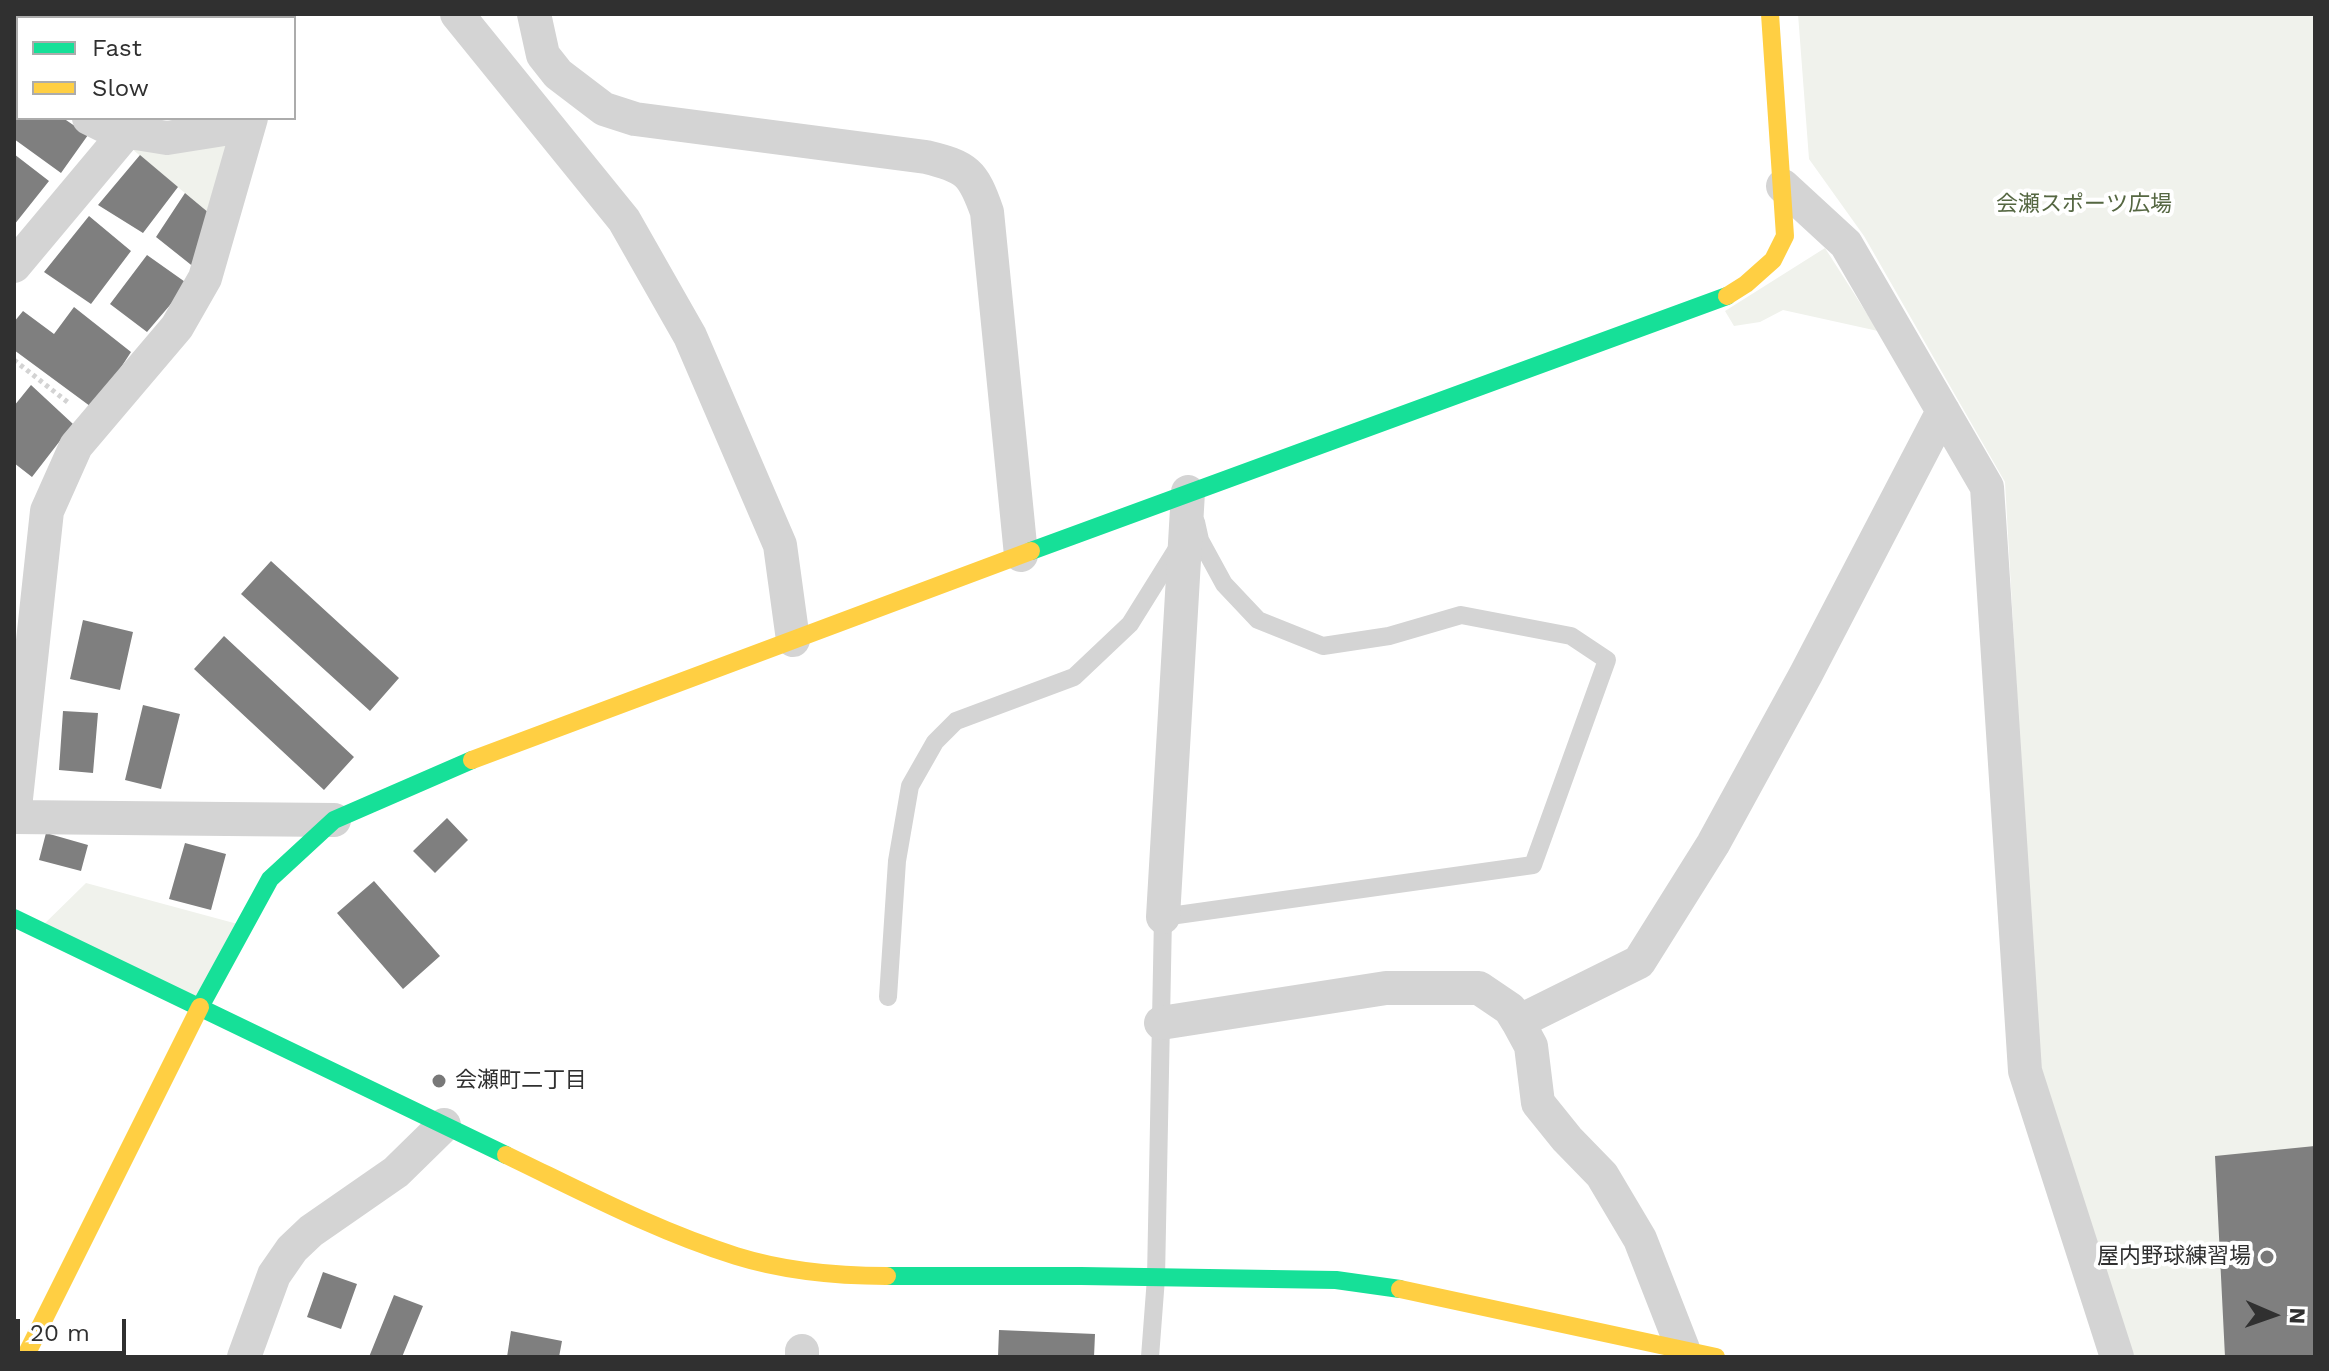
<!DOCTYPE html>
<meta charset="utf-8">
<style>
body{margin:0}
#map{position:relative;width:2329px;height:1371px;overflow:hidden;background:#fff;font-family:"Work Sans",sans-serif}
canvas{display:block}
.frame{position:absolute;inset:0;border:16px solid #303030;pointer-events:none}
.legend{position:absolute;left:16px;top:16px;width:280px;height:104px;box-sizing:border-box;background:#fff;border:2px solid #acacac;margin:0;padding:10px 14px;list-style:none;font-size:24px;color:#303030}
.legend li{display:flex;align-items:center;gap:16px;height:40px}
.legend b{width:40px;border:2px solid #acacac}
.north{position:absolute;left:2233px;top:1275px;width:80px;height:80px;-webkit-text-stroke:6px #fff;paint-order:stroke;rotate:92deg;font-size:22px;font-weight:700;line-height:32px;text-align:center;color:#303030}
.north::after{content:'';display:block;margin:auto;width:28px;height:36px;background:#303030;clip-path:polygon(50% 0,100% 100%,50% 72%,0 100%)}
.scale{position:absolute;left:16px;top:1319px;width:110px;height:36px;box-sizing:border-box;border:4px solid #303030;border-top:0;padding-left:10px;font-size:24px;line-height:28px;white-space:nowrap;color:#303030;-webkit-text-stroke:6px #fff;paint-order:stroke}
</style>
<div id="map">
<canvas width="2329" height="1371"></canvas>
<div class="frame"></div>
<ul class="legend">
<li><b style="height:10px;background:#16e098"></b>Fast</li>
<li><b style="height:10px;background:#ffcf43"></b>Slow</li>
</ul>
<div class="north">N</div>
<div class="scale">20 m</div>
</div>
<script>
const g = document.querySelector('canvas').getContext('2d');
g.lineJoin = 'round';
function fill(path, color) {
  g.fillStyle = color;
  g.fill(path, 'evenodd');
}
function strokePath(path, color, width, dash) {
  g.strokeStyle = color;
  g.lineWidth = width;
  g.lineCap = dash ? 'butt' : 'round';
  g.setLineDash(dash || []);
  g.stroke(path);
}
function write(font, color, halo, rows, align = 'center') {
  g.font = font + ' "Work Sans","Noto Sans JP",sans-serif';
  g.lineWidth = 8;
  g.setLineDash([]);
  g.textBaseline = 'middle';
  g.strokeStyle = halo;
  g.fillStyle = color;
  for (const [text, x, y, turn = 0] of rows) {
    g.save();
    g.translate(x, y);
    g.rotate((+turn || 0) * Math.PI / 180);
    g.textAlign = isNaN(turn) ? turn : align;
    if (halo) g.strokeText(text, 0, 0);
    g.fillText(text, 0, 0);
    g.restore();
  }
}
fill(new Path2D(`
 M1798,14H2315V1357H2132L2038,1064L2005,482L1864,236L1809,159Z
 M249,125L221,223L120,139Z
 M1825,248L1878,331L1783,310L1760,322L1734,326L1725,311Z
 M86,883L245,926L200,1007L37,931Z`), '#f0f2ec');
fill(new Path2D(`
 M110,14H166L165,18H109Z
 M18,109V118H63L88,135L61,173L14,139V113Z
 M14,154L49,181L14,225Z
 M140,155L178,187L143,233L98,205Z
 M185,193L221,223L195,268L156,237Z
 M89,216L131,251L91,304L44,272Z
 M147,255L188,284L147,332L110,304Z
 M74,307L131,352L94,409L14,350V322L23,311L54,334Z
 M31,385L73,424L32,477L14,463V406Z
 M271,561L399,678L370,711L241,594Z
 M83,620L133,632L120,690L70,679Z
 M224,636L354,757L324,790L194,669Z
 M143,705L180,714L161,789L125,780Z
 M63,711L98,713L93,773L59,770Z
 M447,818L468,840L435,873L413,851Z
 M46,833L88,845L81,871L39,860Z
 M185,843L226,854L211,910L169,899Z
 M374,881L440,956L403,989L337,913Z
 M2315,1146V1357H2225L2215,1156Z
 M323,1272L357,1284L341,1329L307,1317Z
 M394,1295L423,1306L402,1357H369Z
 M999,1330L1095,1334L1094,1357H998Z
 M511,1331L562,1341L559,1357H507Z`), '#7f7f7f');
strokePath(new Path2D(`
 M14,360L70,404`), '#d3d3d3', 5, [4, 4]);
strokePath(new Path2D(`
 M888,997L897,861L910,786L935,742L956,721L1074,677L1130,624L1178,547
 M1150,1357L1156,1278L1163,917L1533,865L1607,660L1571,636L1461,615L1389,636L1323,646L1258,620L1224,584L1200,540L1196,522`), '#d4d4d4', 18);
strokePath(new Path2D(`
 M457,14L624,220L690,336L780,545L793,640
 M534,14L543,55L558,74L604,109L635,119L926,157C967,167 973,172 987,212L1021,555
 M266,18V14
 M14,84L18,86
 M89,118L111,129L167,138L249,125
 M251,118L205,278L177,327L76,446L47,511L14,817L334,820
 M1783,186L1846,244L1987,487L2025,1071L2117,1357
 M14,266L127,131
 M1163,917L1188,492
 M1518,1022L1639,962L1713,844L1806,674L1943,411
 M1161,1023L1386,988H1479L1510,1009L1518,1022L1531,1046L1538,1103L1567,1139L1602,1175L1640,1239L1683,1349
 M802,1351V1357
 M244,1357L274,1275L292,1249L311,1231L396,1172L444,1125`), '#d4d4d4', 34);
strokePath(new Path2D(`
 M1031,551L1727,296
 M14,918L506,1155
 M200,1007L270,879L334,820L472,760
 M887,1276H1081L1336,1280L1400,1289`), '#16e098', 18);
strokePath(new Path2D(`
 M1727,296L1746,284L1773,260L1785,236L1770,14
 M472,760L1031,551
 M506,1155C581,1191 656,1231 736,1256C784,1271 837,1276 887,1276
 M1400,1289L1716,1357
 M25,1357L200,1007`), '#ffcf43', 18);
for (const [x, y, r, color] of [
 [439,1081,8,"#787878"],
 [2267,1257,8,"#787878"]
]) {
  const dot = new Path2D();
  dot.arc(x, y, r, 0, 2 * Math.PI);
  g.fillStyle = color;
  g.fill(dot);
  strokePath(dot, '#fff', 3);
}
write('22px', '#556742', '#fff', [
 ["会瀬スポーツ広場",2084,205]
]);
write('22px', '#303030', '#fff', [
 ["会瀬町二丁目",455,1081],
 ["屋内野球練習場",2251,1257,"right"]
], 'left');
</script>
